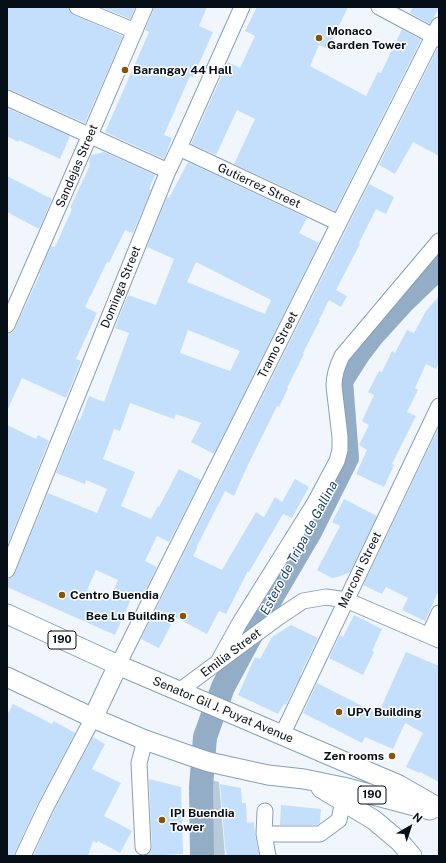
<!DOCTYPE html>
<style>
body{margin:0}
#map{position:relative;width:446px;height:863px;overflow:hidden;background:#f1f6fc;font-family:"Public Sans",sans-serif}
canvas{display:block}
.frame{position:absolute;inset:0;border:8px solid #060e18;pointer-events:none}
.north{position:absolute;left:390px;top:807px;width:40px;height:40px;-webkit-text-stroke:3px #fff;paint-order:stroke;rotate:39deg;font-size:11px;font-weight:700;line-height:16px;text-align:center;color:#060e18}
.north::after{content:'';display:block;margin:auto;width:14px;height:18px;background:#060e18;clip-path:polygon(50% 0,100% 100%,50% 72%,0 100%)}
</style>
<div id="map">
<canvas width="446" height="863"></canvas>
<div class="frame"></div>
<div class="north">N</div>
</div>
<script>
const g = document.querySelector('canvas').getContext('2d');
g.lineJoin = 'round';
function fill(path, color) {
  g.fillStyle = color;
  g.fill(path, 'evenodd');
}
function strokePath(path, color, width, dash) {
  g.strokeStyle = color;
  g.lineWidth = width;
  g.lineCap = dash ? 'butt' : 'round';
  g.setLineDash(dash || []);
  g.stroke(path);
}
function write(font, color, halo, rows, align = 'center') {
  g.font = font + ' "Public Sans",sans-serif';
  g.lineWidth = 3;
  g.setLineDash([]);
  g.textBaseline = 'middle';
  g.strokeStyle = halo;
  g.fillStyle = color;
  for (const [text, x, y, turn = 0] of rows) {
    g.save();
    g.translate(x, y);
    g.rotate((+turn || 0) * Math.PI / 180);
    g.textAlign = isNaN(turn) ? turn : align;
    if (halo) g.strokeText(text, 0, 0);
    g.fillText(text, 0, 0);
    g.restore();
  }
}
fill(new Path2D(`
 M207,779L219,782L225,856H210Z`), '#b9cada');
strokePath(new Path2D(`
 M202,856L201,787L205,737L223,687L266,607L310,532L347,458L341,381L359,353L372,336L403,302L439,267`), '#93adc7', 24);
fill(new Path2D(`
 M7,7H68L70,12L74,15L123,36L85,123L11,90L7,89Z
 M101,7H135L130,19Z
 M154,7H207L199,26L213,32L193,77L190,76L164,135L172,138L164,159L105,132L149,32L145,30L153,11Z
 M257,7H348L328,49L319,45L310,66L366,96L378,72L381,73L402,29L421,40L335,211L234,164L255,119L237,110L216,155L191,144L228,62L240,68L255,36L245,31Z
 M413,7H439V8L430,24L410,13Z
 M437,49L439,50V156L413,142L395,174L379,165Z
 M9,109L70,136L60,159L19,140L18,142L7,136V112Z
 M104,152L155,175L149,189L151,190L133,233L125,230L109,263L107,262L85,307L97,313L76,359L81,361L66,398L22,378L7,411V338L9,334L13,332L15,329L40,274H39L51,246L55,247L72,209L70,208L90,165L89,161L91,155Z
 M188,162L307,218L299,233L319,243L214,454L191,442L201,423L176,414L174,419L130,403L120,431L114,429L103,459L135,472L121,506L151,519L158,506L159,507L179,469L201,480L169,542L157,536L145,561L157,567L140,601L132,597L115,635L7,587V579L12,577L15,573L48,493L97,513L107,489L86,480L85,484L56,473L78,419L80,420L89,396L104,402L129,333L115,328L128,295L156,305L174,259L147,247L167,197L169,198ZM196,262L271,300L265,314L187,282ZM188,330L240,351L230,371L180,353ZM96,570L118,580L110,599L87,590Z
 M7,176L52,199L39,229L7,212Z
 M369,184L394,197L386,214L376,209L359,243L360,244L336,290L347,296L341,307L329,300L319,320H320L303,353L304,354L287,388H288L279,407L277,406L247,467L234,496L225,491L196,548H197L193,556L222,570L256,512L264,517L275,497L282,502L295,479L309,487L292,518L283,514L249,572L248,571L226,614L219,611L207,634L175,617L159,648L141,639Z
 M439,296V362L436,369L426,364L415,388L418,390L407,412L416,416L392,464L394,465L384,487L356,474L367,450L359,445L369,425L362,421L374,395L368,392L379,371L382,372L392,351L395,353L407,330L414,333L426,311Z
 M7,425L36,439L38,435L49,441L7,546Z
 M439,427V590L425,621L402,610L408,598L386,587L382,594L363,585Z
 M344,499L377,516L350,572L338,577L332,578L317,570L340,526L332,522Z
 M354,615L382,629L372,651L374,652L363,675L329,658L340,635L343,637Z
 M291,625L318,638L300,675H301L286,705L284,704L278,714L238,695L255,657L260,659L272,637Z
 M406,652L439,666V782L420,772L419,773L406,767L423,733L405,723L393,749L365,737L362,743L303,713L317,683L378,714Z
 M13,704L52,724L54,721L75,733L38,803L15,852L14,856H7V715Z
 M93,737L105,744L92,769L121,783L104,816L132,831L120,853L98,841L97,843L93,841L88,856H33L54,811Z
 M149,779L181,787L183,854L145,856L151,851L152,847Z
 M220,784L241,788L242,803H246L247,823L254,822L255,835L259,856H227L225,847Z
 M281,805L321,809L320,823L317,825H280Z`), '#c4dffb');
const minor = new Path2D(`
 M77,7L135,31
 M379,7L439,39
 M7,98L168,171
 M179,148L339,223
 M7,325L90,135L145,7
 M7,570L168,171L179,148L242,7
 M429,635L439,613
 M218,662L239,624L314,504L337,461L340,450V437L334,386C334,375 337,366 342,356L439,241
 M118,665L339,223L439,25
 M179,691L279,617L303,601L326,597L346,600L439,640
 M282,735L439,406
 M265,811L264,834L268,856
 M264,834H320L339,820L343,801
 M143,847L139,763L145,740
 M23,856L46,807L93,718`);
const major = new Path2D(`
 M7,614L118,665L399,785L439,808
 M7,677L93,718L145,740L191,756L209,762L268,775L304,779L343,787L430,810
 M93,718L118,665
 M321,788L374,820L400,842L412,856`);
strokePath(minor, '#86a0ba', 17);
strokePath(major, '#86a0ba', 21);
strokePath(minor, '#fff', 15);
strokePath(major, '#fff', 19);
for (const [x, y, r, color] of [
 [319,38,4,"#895400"],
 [125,70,4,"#895400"],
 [62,595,4,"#895400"],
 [183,616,4,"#895400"],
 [339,712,4,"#895400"],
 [392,756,4,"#895400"],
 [162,820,4,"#895400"]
]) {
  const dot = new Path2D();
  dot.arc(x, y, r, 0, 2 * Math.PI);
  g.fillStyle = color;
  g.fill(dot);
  strokePath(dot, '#fff', 1.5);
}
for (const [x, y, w] of [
 [62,640,28],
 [372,795,28]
]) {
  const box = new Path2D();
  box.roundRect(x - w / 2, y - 9, w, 18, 3);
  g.fillStyle = '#fff';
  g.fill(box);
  strokePath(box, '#060e18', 1);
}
write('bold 11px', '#060e18', null, [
 ["190",62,640],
 ["190",372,795]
]);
write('bold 12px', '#060e18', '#fff', [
 ["Monaco",327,31],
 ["Garden Tower",327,45],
 ["Barangay 44 Hall",133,70],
 ["Centro Buendia",70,595],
 ["Bee Lu Building",175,616,"right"],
 ["UPY Building",347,712],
 ["Zen rooms",384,756,"right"],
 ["IPI Buendia",170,813],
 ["Tower",170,827]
], 'left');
write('12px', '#060e18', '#fff', [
 ["Sandejas Street",77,166,-67],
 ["Gutierrez Street",259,186,25],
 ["Dominga Street",121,287,-68],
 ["Tramo Street",278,345,-63],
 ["Marconi Street",360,570,-64],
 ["Emilia Street",231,653,-37],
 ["Senator Gil J. Puyat Avenue",223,710,23]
]);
write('italic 13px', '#184165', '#fff', [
 ["Estero de Tripa de Gallina",299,548,-62]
]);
</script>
